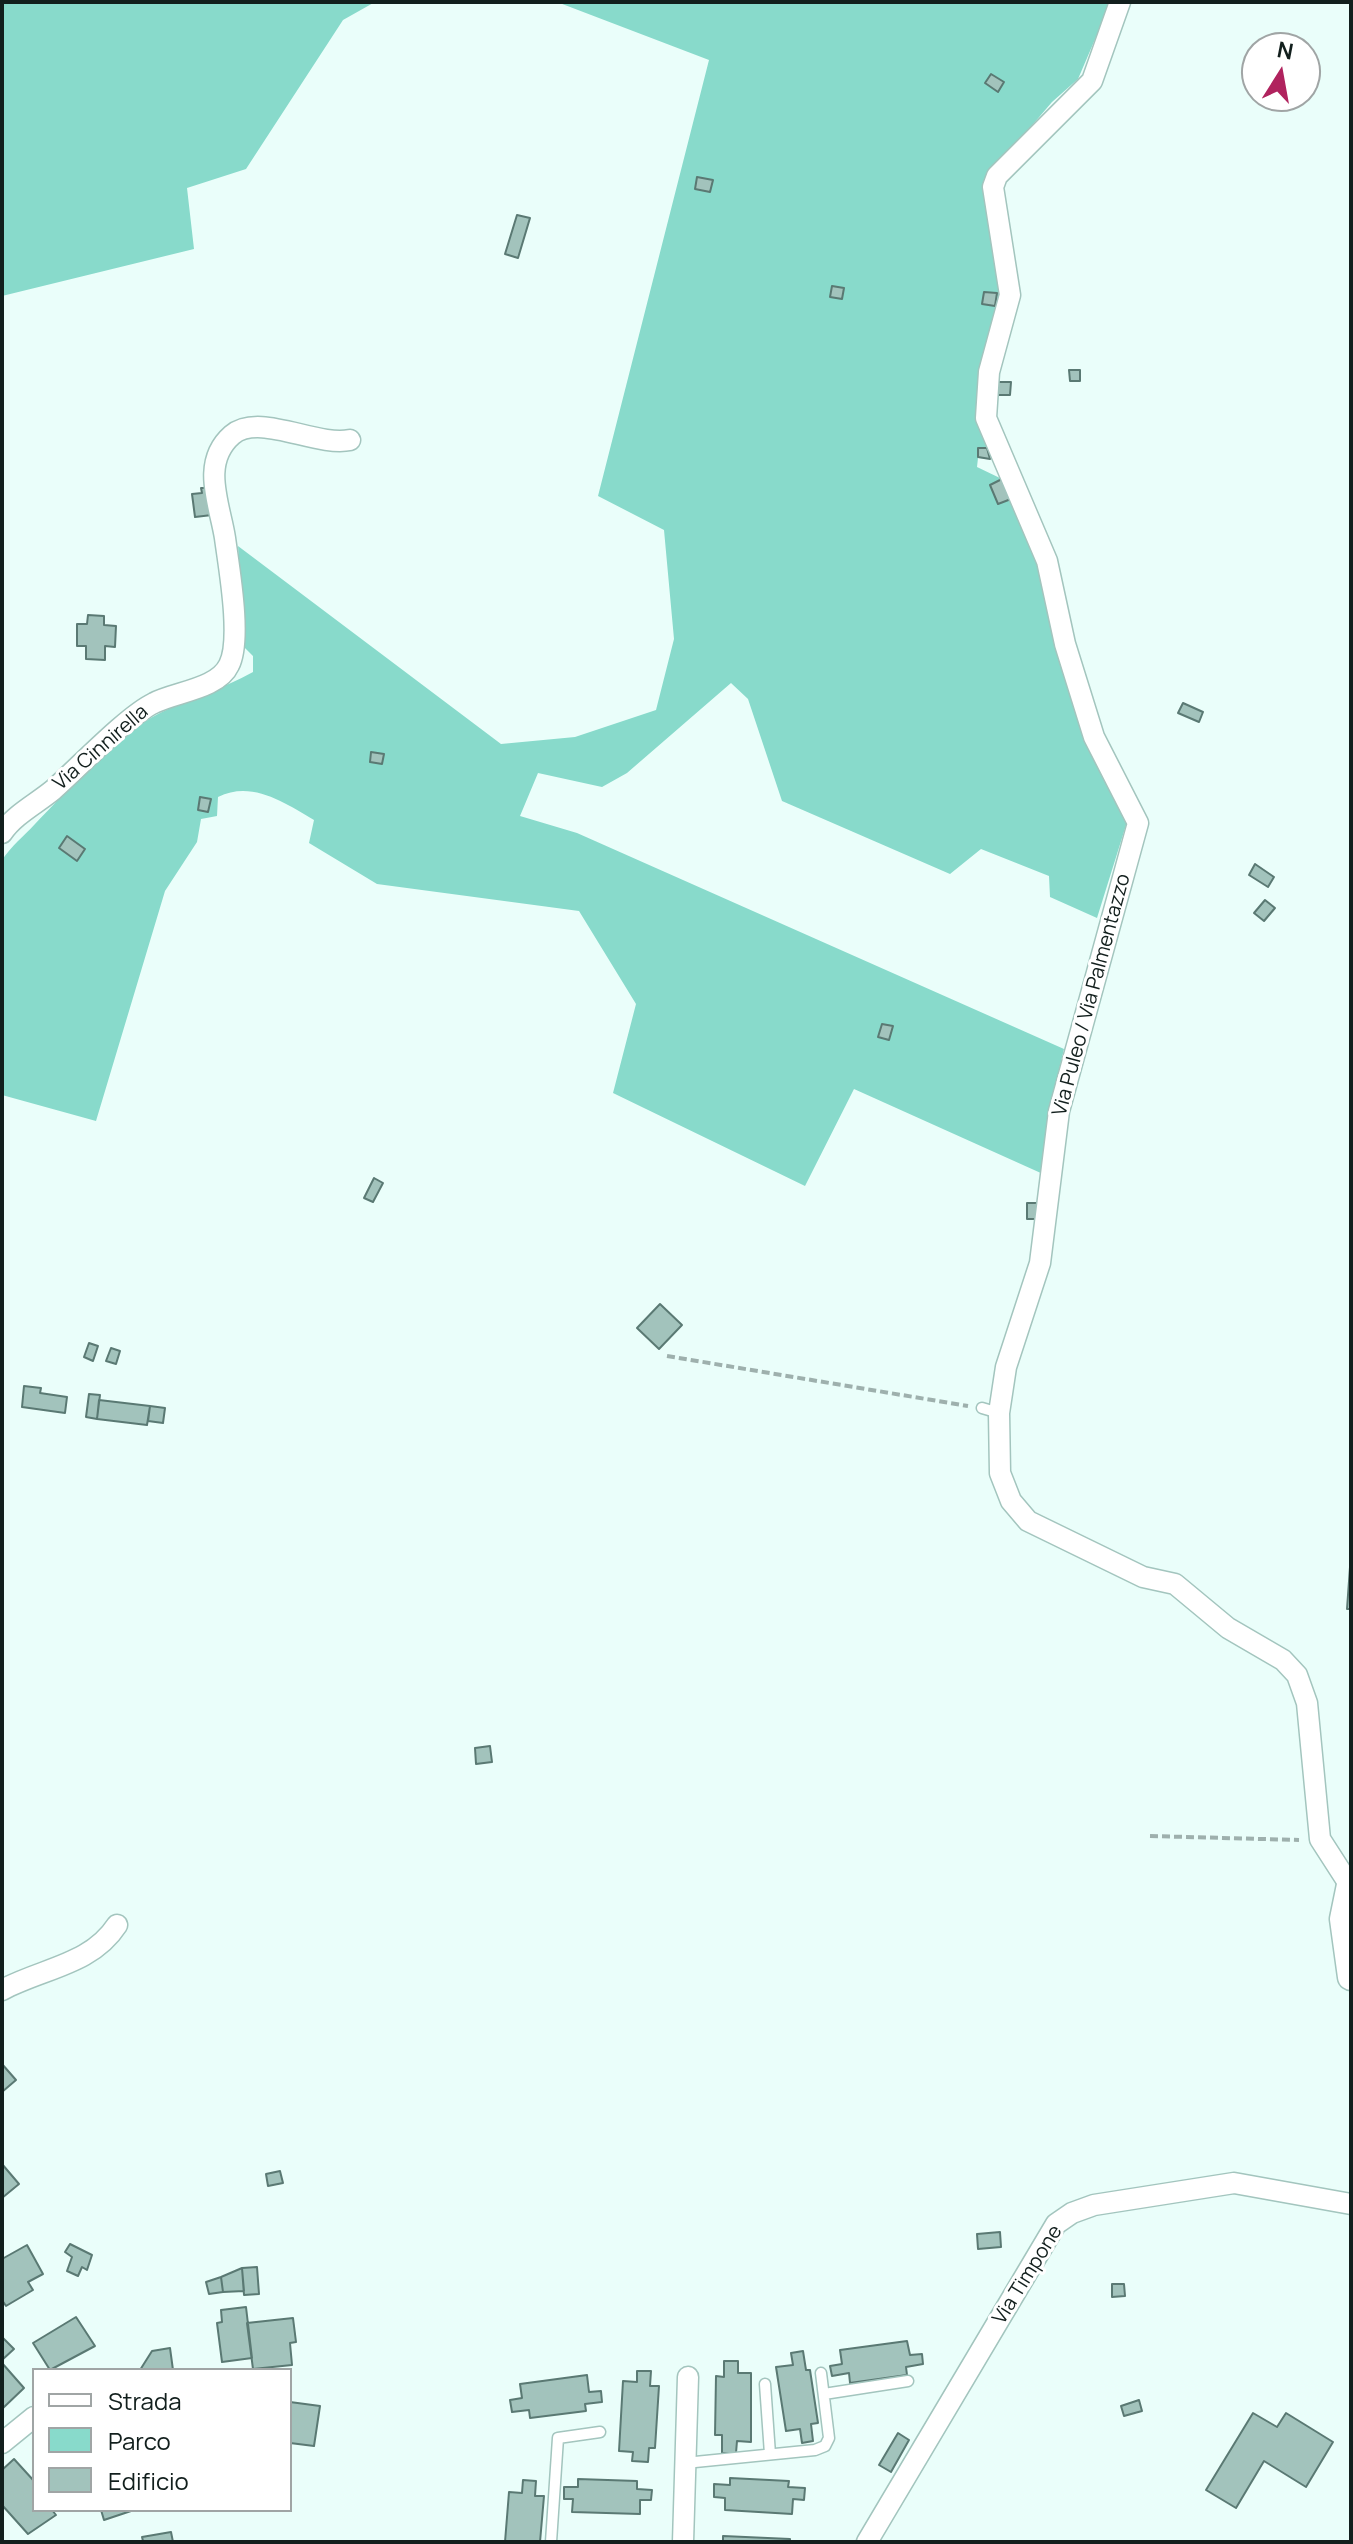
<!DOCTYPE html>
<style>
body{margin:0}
#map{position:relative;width:1353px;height:2544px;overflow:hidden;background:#eafefa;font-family:Manrope,sans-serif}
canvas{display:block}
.frame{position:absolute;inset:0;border:4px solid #121f1d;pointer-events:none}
.legend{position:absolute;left:32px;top:2368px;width:260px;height:144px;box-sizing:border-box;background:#fff;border:2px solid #a0a5a5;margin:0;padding:10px 14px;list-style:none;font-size:24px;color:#121f1d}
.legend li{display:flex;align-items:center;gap:16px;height:40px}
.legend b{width:40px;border:2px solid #a0a5a5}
.north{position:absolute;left:1241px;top:32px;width:80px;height:80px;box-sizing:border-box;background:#fff;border:2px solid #a0a5a5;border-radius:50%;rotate:11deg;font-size:22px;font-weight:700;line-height:32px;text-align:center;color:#121f1d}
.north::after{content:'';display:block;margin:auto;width:28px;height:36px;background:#b0235e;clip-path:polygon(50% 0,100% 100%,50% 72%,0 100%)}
</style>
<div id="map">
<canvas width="1353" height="2544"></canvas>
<div class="frame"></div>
<ul class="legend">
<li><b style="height:10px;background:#fff"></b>Strada</li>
<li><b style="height:22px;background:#88dacb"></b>Parco</li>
<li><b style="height:22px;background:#a2c3bc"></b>Edificio</li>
</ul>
<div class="north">N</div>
</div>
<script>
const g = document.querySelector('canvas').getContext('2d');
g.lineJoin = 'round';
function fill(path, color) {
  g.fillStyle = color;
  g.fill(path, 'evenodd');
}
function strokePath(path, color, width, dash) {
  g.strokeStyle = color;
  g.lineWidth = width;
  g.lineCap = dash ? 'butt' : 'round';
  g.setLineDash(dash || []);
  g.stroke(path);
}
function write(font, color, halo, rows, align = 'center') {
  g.font = font + ' Manrope,sans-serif';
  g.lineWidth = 6;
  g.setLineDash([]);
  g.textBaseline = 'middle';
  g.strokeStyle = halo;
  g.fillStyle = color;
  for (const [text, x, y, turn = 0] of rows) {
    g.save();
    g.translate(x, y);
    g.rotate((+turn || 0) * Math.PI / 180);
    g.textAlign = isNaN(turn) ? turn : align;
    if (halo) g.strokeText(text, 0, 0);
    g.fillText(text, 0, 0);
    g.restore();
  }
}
fill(new Path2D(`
 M2,2H375L343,20L246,169L187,188L194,249L2,296Z
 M557,2H1111L1078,79L1052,102L994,170L1002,293L981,418L990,459L978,458L977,467L1002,479L1039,561L1127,822L1097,918L1050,897L1049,876L981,849L950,874L782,801L748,699L731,683L627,773L602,787L538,773L520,816L577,833L1064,1049L1050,1108L1043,1174L854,1089L805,1186L613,1093L636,1004L579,911L377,884L309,843L314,820C285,803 252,780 218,797L217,816L201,819L197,842L165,891L96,1121L2,1095V860C12,845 23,837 35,824C67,791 117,735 158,714C189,698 223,689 253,672V656L244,647L238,546L501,744L575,737L656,710L674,639L664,530L598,496L709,60Z`), '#88dacb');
const building = new Path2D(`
 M991,74L1004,82L998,92L985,83Z
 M697,177L713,180L710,192L695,189Z
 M517,215L530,218L518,258L505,254Z
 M832,286L844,288L842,299L830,297Z
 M984,292L997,293L995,306L982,304Z
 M1069,370H1080V381H1070Z
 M996,382H1011L1010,395H995Z
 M978,448H987L990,459L978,457Z
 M1002,479L1011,499L998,504L990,485Z
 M201,488H208L212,515L195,517L192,494L202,493Z
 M88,615L104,616V625L116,626L115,647L105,646V660L86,659V646H77V624H87Z
 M1183,703L1203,712L1199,722L1178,713Z
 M371,752L384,754L382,764L370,762Z
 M200,797L211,799L208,812L198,810Z
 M67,836L85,849L77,861L59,848Z
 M1255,864L1274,877L1268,887L1249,875Z
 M1265,900L1275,908L1264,921L1254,913Z
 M882,1024L893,1026L889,1040L878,1037Z
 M374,1178L383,1183L373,1202L364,1198Z
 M1027,1203H1040L1039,1219H1027Z
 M660,1304L682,1325L659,1349L637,1328Z
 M89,1343L98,1346L93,1361L84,1357Z
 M111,1348L120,1351L116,1364L106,1361Z
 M24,1386L41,1388L40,1393L67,1397L65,1413L22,1407Z
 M89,1394L100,1395L97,1419L86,1417Z
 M99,1400L150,1406L147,1425L97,1419Z
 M150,1406L165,1408L163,1423L148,1421Z
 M1351,1553V1609H1347Z
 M490,1746L492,1762L476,1764L475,1748Z
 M2,2064L16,2080L2,2092Z
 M2,2164L19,2184L2,2198Z
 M280,2171L283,2183L268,2186L266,2174Z
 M1000,2232L1001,2247L978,2249L977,2234Z
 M70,2244L92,2255L87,2270L82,2267L78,2276L67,2271L72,2257L65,2252Z
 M27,2245L43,2274L28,2282L33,2290L6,2306L2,2300V2259Z
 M257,2267L259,2294L244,2295L242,2268Z
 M242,2268L244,2291L223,2292L221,2277Z
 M221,2277L223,2292L209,2294L206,2282Z
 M1112,2284H1124L1125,2296L1112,2297Z
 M246,2307L252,2358L222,2362L217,2323L222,2322L221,2310Z
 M76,2317L95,2346L50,2370L33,2343Z
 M293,2318L296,2342L290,2343L292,2365L253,2369L247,2323Z
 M2,2337L14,2349L2,2360Z
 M907,2341L910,2355L922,2354L923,2364L906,2367L907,2375L850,2383L849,2373L832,2376L830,2366L842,2364L840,2350Z
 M170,2348L173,2370H140L152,2351Z
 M803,2351L806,2370H810L818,2423L811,2424L813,2441L802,2443L800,2429L786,2431L776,2367L793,2365L791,2353Z
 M724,2361H738V2373H751V2442L737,2441L736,2453H722V2435H715L716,2376L724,2377Z
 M2,2363L24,2388L2,2409Z
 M637,2371H651L650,2386H659L655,2448H649L648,2462L632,2461L633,2452L619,2451L623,2381L637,2382Z
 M587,2375L589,2392L601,2391L602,2402L585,2404L586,2411L530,2418L529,2410L512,2412L510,2400L522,2398L520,2384Z
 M1139,2400L1142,2411L1124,2416L1121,2406Z
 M290,2402L320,2406L314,2446L290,2443Z
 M1253,2413L1277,2427L1286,2413L1333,2442L1306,2487L1264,2461L1236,2508L1206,2490Z
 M898,2433L909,2440L891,2472L879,2465Z
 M14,2459L34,2481V2510H52L56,2515L28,2534L2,2505V2470Z
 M730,2478L789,2481L788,2487L805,2488L804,2500L793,2499L792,2514L725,2510V2498L714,2497V2484L730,2485Z
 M578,2479L637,2481V2489L652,2490L651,2500H640V2514L572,2512L573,2499H564V2487H578Z
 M523,2480L536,2481L535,2496H544L540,2542H505L509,2492L522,2493Z
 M101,2510H134L104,2520Z
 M171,2532L173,2542H138L143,2541L142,2537Z
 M723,2536L790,2539V2542H723Z`);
fill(building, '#a2c3bc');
strokePath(building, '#5a7973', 2);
const service = new Path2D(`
 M982,1408L999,1413
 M765,2384L770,2454
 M824,2394L908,2381
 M685,2463L815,2450L825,2446L829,2438L821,2373
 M551,2542L558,2438L600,2432`);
const minor = new Path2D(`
 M1120,2L1092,81L997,176L993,187L1010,295L989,372L986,418L1047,561L1065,644L1094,737L1138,823L1059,1111L1040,1263L1006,1367L999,1413L1000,1473L1011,1501L1028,1521L1143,1577L1175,1584L1228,1628L1283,1660L1297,1675L1307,1703L1320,1839L1349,1884
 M2,833C14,815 36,804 53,790C78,768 127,716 154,703C175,692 218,689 229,665C242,640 229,568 225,538C220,505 200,463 232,435C259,412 316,447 350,440
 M2,1990C43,1968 91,1965 117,1925
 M2,2443L34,2417
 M683,2542L688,2377
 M867,2542L1056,2224L1072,2213L1094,2205L1234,2183L1351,2204`);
const tertiary = new Path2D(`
 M1351,1880L1343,1919L1351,1977`);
strokePath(service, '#a3c5be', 13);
strokePath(minor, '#a3c5be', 23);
strokePath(tertiary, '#a3c5be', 29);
strokePath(new Path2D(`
 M667,1356L968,1406
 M1150,1836L1299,1840`), '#9eb0ad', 4, [8, 4]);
strokePath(service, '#fff', 10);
strokePath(minor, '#fff', 20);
strokePath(tertiary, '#fff', 26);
write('20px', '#121f1d', '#fff', [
 ["Via Cinnirella",101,748,-41],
 ["Via Puleo / Via Palmentazzo",1092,995,-75],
 ["Via Timpone",1028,2275,-58]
]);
</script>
